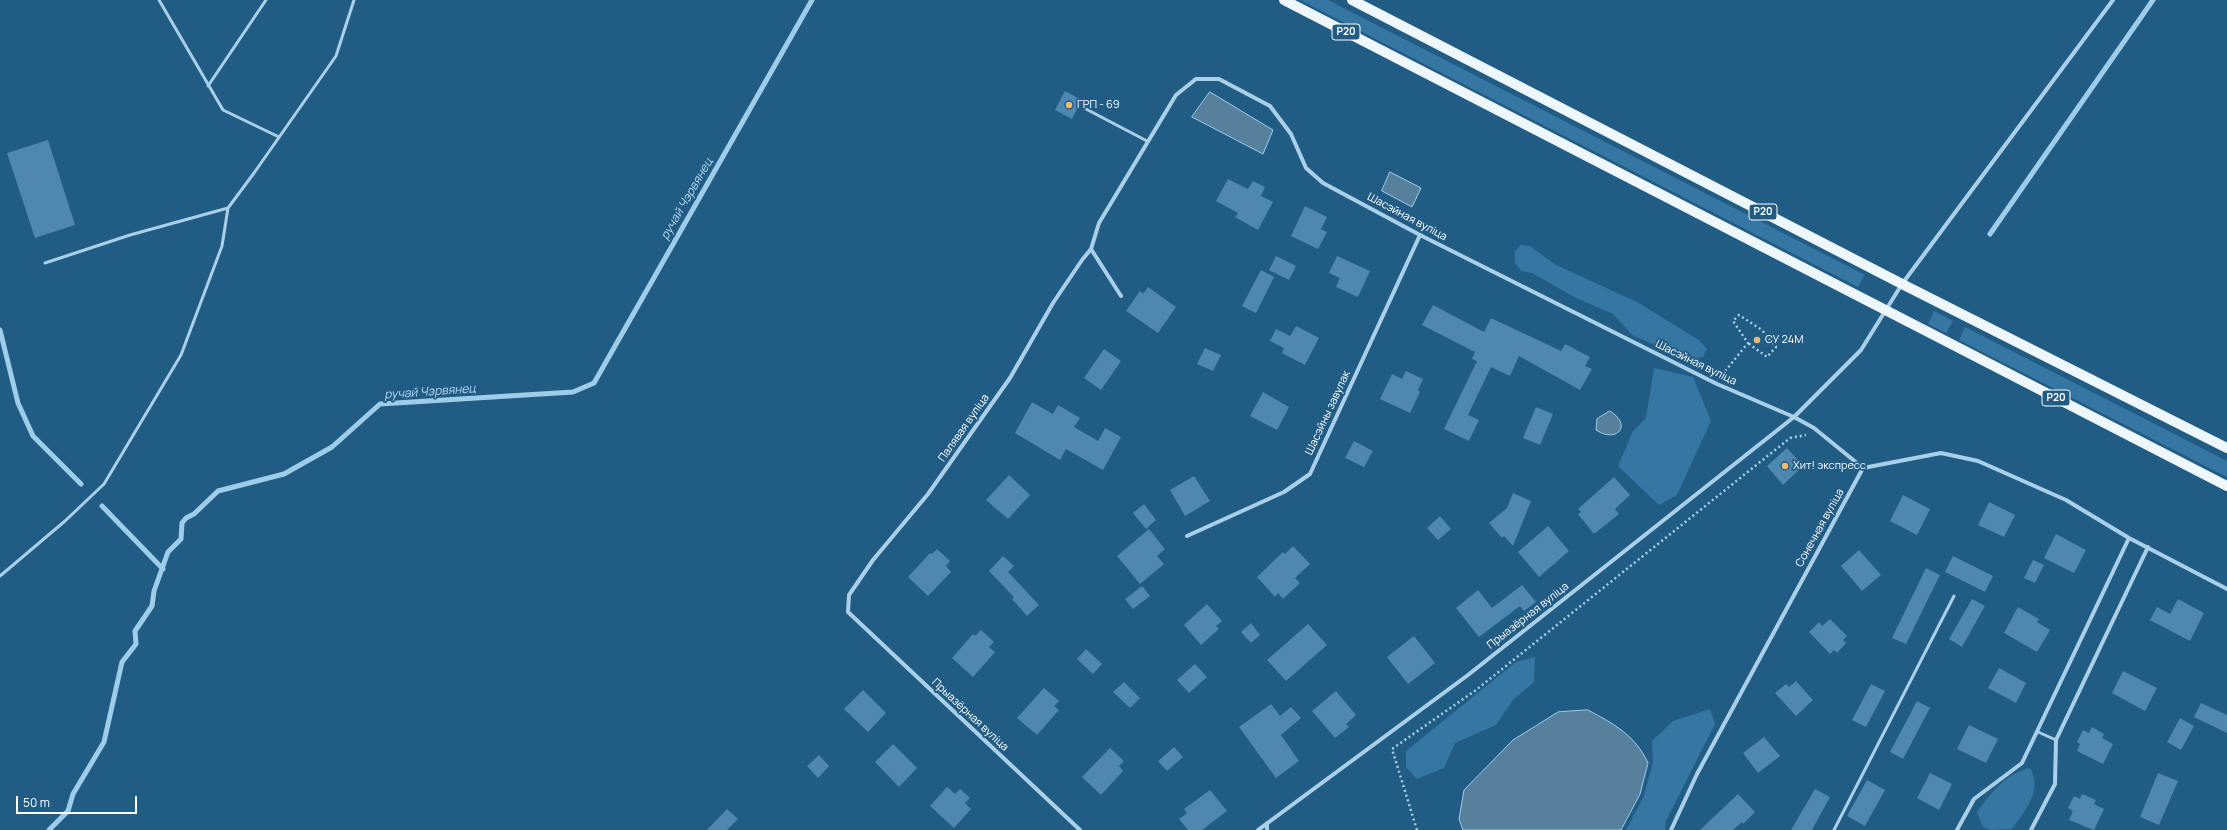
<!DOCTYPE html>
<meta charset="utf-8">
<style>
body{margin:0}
#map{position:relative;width:2227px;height:830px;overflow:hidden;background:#215c85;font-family:Manrope,sans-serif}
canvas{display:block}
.scale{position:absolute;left:16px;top:796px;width:121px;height:18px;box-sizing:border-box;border:2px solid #fff;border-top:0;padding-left:5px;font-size:12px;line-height:14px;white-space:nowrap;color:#fff;-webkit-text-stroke:3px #215c85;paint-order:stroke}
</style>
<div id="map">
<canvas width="2227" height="830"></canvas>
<div class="scale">50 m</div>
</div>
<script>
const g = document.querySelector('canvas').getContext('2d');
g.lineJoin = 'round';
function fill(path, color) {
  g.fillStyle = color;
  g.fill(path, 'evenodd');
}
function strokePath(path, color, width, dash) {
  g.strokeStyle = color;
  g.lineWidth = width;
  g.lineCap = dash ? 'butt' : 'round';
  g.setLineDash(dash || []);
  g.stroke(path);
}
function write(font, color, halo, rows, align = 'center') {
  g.font = font + ' Manrope,sans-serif';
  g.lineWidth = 3.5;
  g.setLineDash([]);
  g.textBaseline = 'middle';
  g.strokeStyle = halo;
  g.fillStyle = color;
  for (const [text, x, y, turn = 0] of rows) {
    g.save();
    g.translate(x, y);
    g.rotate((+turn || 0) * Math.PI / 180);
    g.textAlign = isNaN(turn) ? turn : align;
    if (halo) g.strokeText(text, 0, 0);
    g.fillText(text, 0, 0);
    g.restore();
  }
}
fill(new Path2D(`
 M1300,0H1328L1865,275L1858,287Z
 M1521,245L1530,246L1556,265L1637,302L1699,340L1707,349L1703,357L1696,359L1682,357L1632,335L1613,314L1576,298L1532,273L1521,271L1515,263V251Z
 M1934,311L1953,321L1946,333L1928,324Z
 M1965,327L2227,461V477L1959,340Z
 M1654,368L1693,377L1711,421L1677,495L1659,505L1618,466L1633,431L1646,418Z
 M1535,657L1534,682L1513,700L1496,725L1455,743L1444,768L1417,779L1406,767V751L1516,662Z
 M1710,709L1715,724L1666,821L1665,830H1626L1644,796L1653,762L1652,741L1673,721Z
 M2030,768C2043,790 2025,811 2012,829L1991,830L1983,827L1977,812C1991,793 2006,773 2030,768Z`), '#3576a3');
const water = new Path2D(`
 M1210,92L1273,130L1263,154L1192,117Z
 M1390,172L1421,188L1412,207L1382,191Z
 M1610,411C1633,425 1617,444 1596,430L1597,419Z
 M1588,710C1614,724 1635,735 1648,763L1640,794L1621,830H1463L1459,819L1464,790L1513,740L1558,712Z`);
fill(water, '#56809c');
strokePath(water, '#9ecdea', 1);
strokePath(new Path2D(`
 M1990,234L2153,0
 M0,330L18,403L33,436L81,484
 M102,506L163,569
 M49,830L68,811L73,794L104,742L122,662L136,644L135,631L152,606L154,591L168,552L181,539L182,523L186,518L194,514L218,491L284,474L332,447L380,404L573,392L594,383L812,0`), '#9ecdea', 5);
fill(new Path2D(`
 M1065,91L1082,100L1072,119L1055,110Z
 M48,140L75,225L35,238L7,153Z
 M1228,179L1248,189L1253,181L1265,187L1261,196L1273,202L1258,230L1235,217L1238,213L1216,201Z
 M1305,206L1327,217L1321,229L1327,232L1318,249L1291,236Z
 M1276,256L1296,266L1289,280L1269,270Z
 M1337,256L1370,271L1358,297L1336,287L1340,278L1329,273Z
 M1261,270L1274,277L1256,313L1242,306Z
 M1148,287L1176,307L1158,333L1126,311L1140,291L1143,294Z
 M1433,305L1484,332L1491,318L1561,351L1565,344L1590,357L1585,366L1592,369L1580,390L1519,356L1510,376L1491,367L1468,415L1479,420L1469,441L1444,429L1477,361L1472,359L1475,352L1422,325Z
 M1296,326L1319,338L1305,365L1282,353L1284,348L1270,341L1276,329L1290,336Z
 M1205,348L1221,355L1213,371L1197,364Z
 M1104,349L1121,361L1101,390L1084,378Z
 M1406,371L1423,379L1418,390L1420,392L1410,413L1380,399L1392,374L1402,379Z
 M1263,392L1289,407L1277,430L1250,416Z
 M1032,402L1053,414L1058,405L1080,418L1074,427L1098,441L1105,428L1121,437L1103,470L1066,449L1060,460L1015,433Z
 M1536,407L1553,414L1540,445L1523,438Z
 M1354,441L1373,451L1364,467L1345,458Z
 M1787,448L1803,466L1783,485L1767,466Z
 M1009,475L1030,495L1008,519L986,500Z
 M1194,476L1210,501L1185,516L1170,490Z
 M1614,477L1630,495L1615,509L1619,514L1594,534L1578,514L1581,512L1578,509Z
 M1513,493L1531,501L1513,546L1504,536L1502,538L1489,523L1507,508Z
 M1903,495L1930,509L1917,535L1890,521Z
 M1989,502L2015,515L2004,537L1978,525Z
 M1144,504L1156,520L1146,529L1133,513Z
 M1440,516L1451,529L1438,540L1427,528Z
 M1548,526L1569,551L1539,577L1518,552Z
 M1149,529L1165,549L1157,556L1164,564L1140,584L1117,556Z
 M2056,534L2086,550L2074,573L2044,558Z
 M1293,546L1310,564L1295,578L1300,583L1283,599L1278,593L1275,597L1257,577L1283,552L1285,554Z
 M937,549L950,561L946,566L951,572L928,596L908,577L930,553L932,554Z
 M1859,550L1881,575L1862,591L1841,566Z
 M1003,556L1014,566L1008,572L1039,605L1027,616L1012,599L1014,597L989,571Z
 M1953,556L1993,576L1985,592L1945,572Z
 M2033,560L2044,565L2035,583L2024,578Z
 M1926,568L1940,575L1906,644L1892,638Z
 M1522,585L1536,602L1524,611L1520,606L1479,637L1456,608L1478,590L1492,608Z
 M1142,586L1150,596L1133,609L1125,599Z
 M1972,599L1985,606L1962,647L1949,639Z
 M2178,599L2204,613L2190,641L2150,620L2157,607L2170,614Z
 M1207,604L1222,621L1216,626L1219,629L1201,645L1184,625Z
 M2018,607L2039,619L2037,622L2050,630L2037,652L2004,633Z
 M1830,619L1847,636L1843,640L1846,643L1837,653L1834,650L1830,654L1809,632L1819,622L1822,626Z
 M1251,623L1260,635L1251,643L1241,632Z
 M1308,624L1327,645L1286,681L1267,660Z
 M981,630L994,642L989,647L995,652L973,677L952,658L973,634L975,636Z
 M1414,636L1435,663L1408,684L1387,657Z
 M1086,649L1102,664L1093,674L1077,659Z
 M1195,664L1207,677L1189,693L1177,680Z
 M1999,668L2026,683L2016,703L1988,688Z
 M2123,671L2157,688L2145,711L2112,693Z
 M1796,681L1813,700L1796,716L1775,693L1786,684L1789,687Z
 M1124,682L1140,698L1130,708L1113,692Z
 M1871,684L1885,691L1866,727L1852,720Z
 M1044,688L1059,701L1054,706L1059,710L1037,735L1017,718Z
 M863,690L886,713L868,732L844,709Z
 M1336,691L1356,715L1346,724L1349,727L1335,738L1312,711Z
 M1917,701L1930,708L1903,759L1890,752Z
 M2201,703L2227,715V733L2194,717Z
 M1271,704L1280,716L1291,707L1301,718L1281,735L1299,761L1276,778L1239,727Z
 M2180,718L2194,726L2181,750L2167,742Z
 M1969,725L1998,739L1986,763L1957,749Z
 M2092,727L2104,734L2102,738L2113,744L2103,764L2077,751L2080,744L2077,742L2083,730L2089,733Z
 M1764,737L1780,756L1758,773L1743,753Z
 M893,744L917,768L899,787L875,762Z
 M1174,747L1183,757L1167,771L1158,761Z
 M1110,748L1124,761L1119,766L1123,771L1101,795L1082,777Z
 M819,755L829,766L818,778L807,766Z
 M1930,773L1952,784L1939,810L1917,798Z
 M2158,773L2178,781L2159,825L2140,817Z
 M1867,780L1885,790L1865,826L1847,816Z
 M947,787L955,794L960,789L970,798L965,803L971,809L954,828L930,806Z
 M1815,789L1830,797L1812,830H1791Z
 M1210,790L1227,811L1202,830H1188L1179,819L1187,813L1184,809Z
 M1738,794L1755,812L1743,824L1742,822L1733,830H1700Z
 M2082,794L2096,800L2094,804L2104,809L2094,830L2069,820L2073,811L2068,808L2074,796L2080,799Z
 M727,809L738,819L727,830H707Z`), '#4e87b0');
strokePath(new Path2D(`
 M1722,375L1748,343L1733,321L1739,315L1762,330L1776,347L1767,357L1748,343
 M1417,830L1392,749L1476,690L1790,438L1806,435`), '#aad0e9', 2.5, [2, 3]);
strokePath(new Path2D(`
 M159,0L223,110L279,137
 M208,86L266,0
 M1086,109L1147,141
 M45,263L130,235L228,208
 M0,576L65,521L104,484L181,355L222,246L228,208L254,173L336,56L354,0
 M2038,732L2056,740
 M1834,830L1954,596`), '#aad0e9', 3);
strokePath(new Path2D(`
 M1121,296L1091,249L1099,223L1176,95L1196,79H1219L1270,106L1291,134L1306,168L1323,183L1420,235L1717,384L1794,417L1814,428L1863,468
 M1187,536L1284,492L1310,474L1420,235
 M1080,830L848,612L849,595L873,560L928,494L1010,378L1053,303L1082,260L1091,249
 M1258,830L1468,675L1794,417L1861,350L1902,284L2113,0
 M1267,830V823
 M1671,830L1697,774L1863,468L1941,453L1978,461L2066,500L2129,538L2227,589
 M1957,830L1974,799L2022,763L2129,538
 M2031,830L2055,784L2056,740L2148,547`), '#aad0e9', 4);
strokePath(new Path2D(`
 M1284,0L2227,486
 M1352,0L1902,284L2227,448`), '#eef6fe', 10);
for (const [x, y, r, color] of [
 [1069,105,4,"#f6ba6c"],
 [1757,340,4,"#f6ba6c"],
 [1785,466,4,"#f6ba6c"]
]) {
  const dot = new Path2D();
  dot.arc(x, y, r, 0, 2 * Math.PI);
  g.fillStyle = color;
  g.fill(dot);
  strokePath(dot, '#215c85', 1.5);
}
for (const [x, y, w] of [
 [1346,32,28],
 [1763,212,28],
 [2056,398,28]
]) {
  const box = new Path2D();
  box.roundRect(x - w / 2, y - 8, w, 16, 3);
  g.fillStyle = '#215c85';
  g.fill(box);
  strokePath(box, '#fff', 1);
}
write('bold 10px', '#fff', null, [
 ["Р20",1346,32],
 ["Р20",1763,212],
 ["Р20",2056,398]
]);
write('11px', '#fff', '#215c85', [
 ["ГРП - 69",1077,105],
 ["СУ 24М",1765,340],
 ["Хит! экспресс",1793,466]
], 'left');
write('11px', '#fff', '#215c85', [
 ["Шасэйная вуліца",1407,217,28],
 ["Шасэйная вуліца",1696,363,26],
 ["Шасэйны завулак",1328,413,-65],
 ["Палявая вуліца",964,428,-55],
 ["Сонечная вуліца",1820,528,-61],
 ["Прыазёрная вуліца",1528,616,-38],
 ["Прыазёрная вуліца",970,715,43]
]);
write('italic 12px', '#b6d9f1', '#215c85', [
 ["ручай Чэрвянец",687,199,-60],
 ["ручай Чэрвянец",430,392,-4]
]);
</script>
